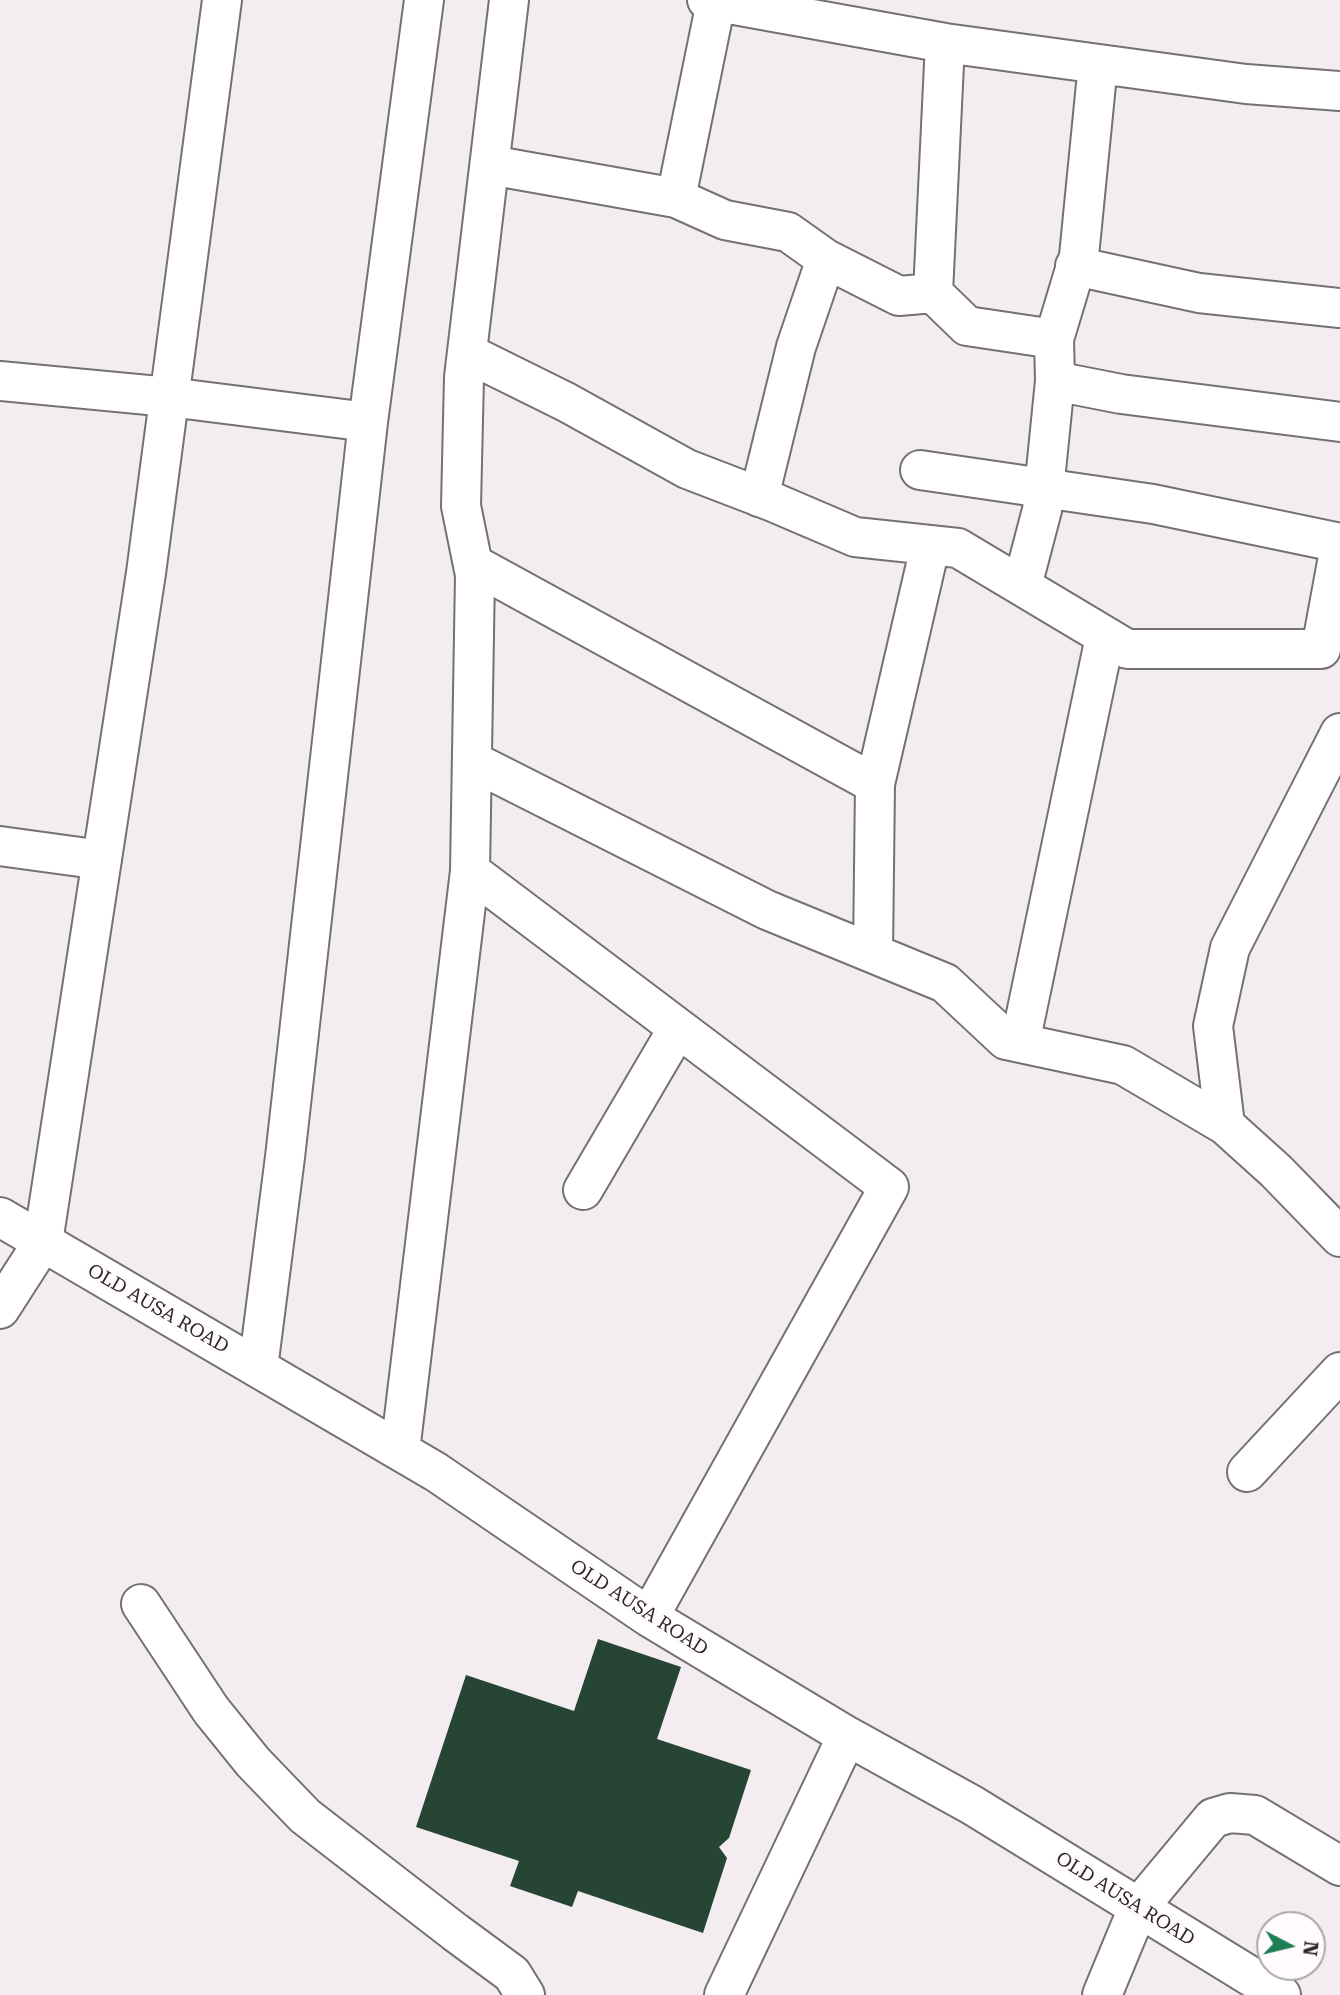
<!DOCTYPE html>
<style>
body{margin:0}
#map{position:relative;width:1340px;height:1995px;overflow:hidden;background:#f3edf1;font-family:"Roboto Serif",serif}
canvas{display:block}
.north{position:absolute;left:1256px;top:1911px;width:70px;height:70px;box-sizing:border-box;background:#fffbfe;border:2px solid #aaa7a9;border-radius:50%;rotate:97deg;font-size:19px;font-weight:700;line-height:28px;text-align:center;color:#2a282a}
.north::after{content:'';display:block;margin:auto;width:24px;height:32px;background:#1d7d54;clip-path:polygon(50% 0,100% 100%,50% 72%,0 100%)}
</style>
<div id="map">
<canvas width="1340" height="1995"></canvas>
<div class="north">N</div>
</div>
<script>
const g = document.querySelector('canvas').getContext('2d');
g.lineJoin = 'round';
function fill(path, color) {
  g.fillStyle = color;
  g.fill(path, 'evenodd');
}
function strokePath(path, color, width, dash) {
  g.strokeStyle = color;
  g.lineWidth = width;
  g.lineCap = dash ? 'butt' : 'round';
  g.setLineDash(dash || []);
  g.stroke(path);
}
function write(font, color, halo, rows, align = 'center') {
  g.font = font + ' "Roboto Serif",serif';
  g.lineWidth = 7;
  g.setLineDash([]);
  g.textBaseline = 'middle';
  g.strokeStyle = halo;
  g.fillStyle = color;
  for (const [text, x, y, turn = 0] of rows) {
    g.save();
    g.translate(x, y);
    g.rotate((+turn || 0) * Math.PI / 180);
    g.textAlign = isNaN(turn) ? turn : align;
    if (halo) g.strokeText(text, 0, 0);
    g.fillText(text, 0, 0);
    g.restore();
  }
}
fill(new Path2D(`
 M598,1639L681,1667L657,1739L751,1770L729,1838L719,1847L727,1858L703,1933L578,1891L572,1907L510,1886L519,1861L416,1827L466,1675L574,1711Z`), '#264535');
const minor = new Path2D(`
 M707,0L945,43L1246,84L1340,91
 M716,2L676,198L725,220L788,232L826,259L899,296L933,293L967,326L1054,339
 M490,165L676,198
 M1075,266L1199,293L1340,308
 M933,293L945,43
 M467,353L566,402L687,469L773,502L855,537L958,548L1127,649H1321L1340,546
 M0,381L169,397L368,422L285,1157L258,1368
 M1055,381L1121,394L1340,422
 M368,422L424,0
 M920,470L1153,504L1340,543
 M759,497L796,347L826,259
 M473,564L875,784
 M1022,586L1042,510L1055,381L1054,339L1079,256L1098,64
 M472,761L767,910L945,983L1006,1040L1123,1065L1225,1125L1276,1171L1340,1237
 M0,846L102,860
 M470,871L889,1187L649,1617
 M873,953L875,784L930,547
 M1020,1043L1105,637
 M1225,1125L1213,1026L1230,948L1340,733
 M583,1190L678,1028
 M0,1217L436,1472L649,1617L847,1736L972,1805L1281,1995
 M0,1309L43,1242L146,573L222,0
 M400,1451L470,871L475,575L461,506L464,377L509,0
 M1247,1472L1340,1372
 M141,1604L211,1710L253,1762L305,1816L455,1932L512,1974L525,1995
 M724,1995L847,1736
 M1102,1995L1138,1908L1213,1818L1230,1813L1255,1815L1340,1866`);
strokePath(minor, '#757073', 42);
strokePath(minor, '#fff', 38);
write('19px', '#2a282a', '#fffbfe', [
 ["OLD AUSA ROAD",158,1309,30],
 ["OLD AUSA ROAD",639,1608,33],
 ["OLD AUSA ROAD",1125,1899,32]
]);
</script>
